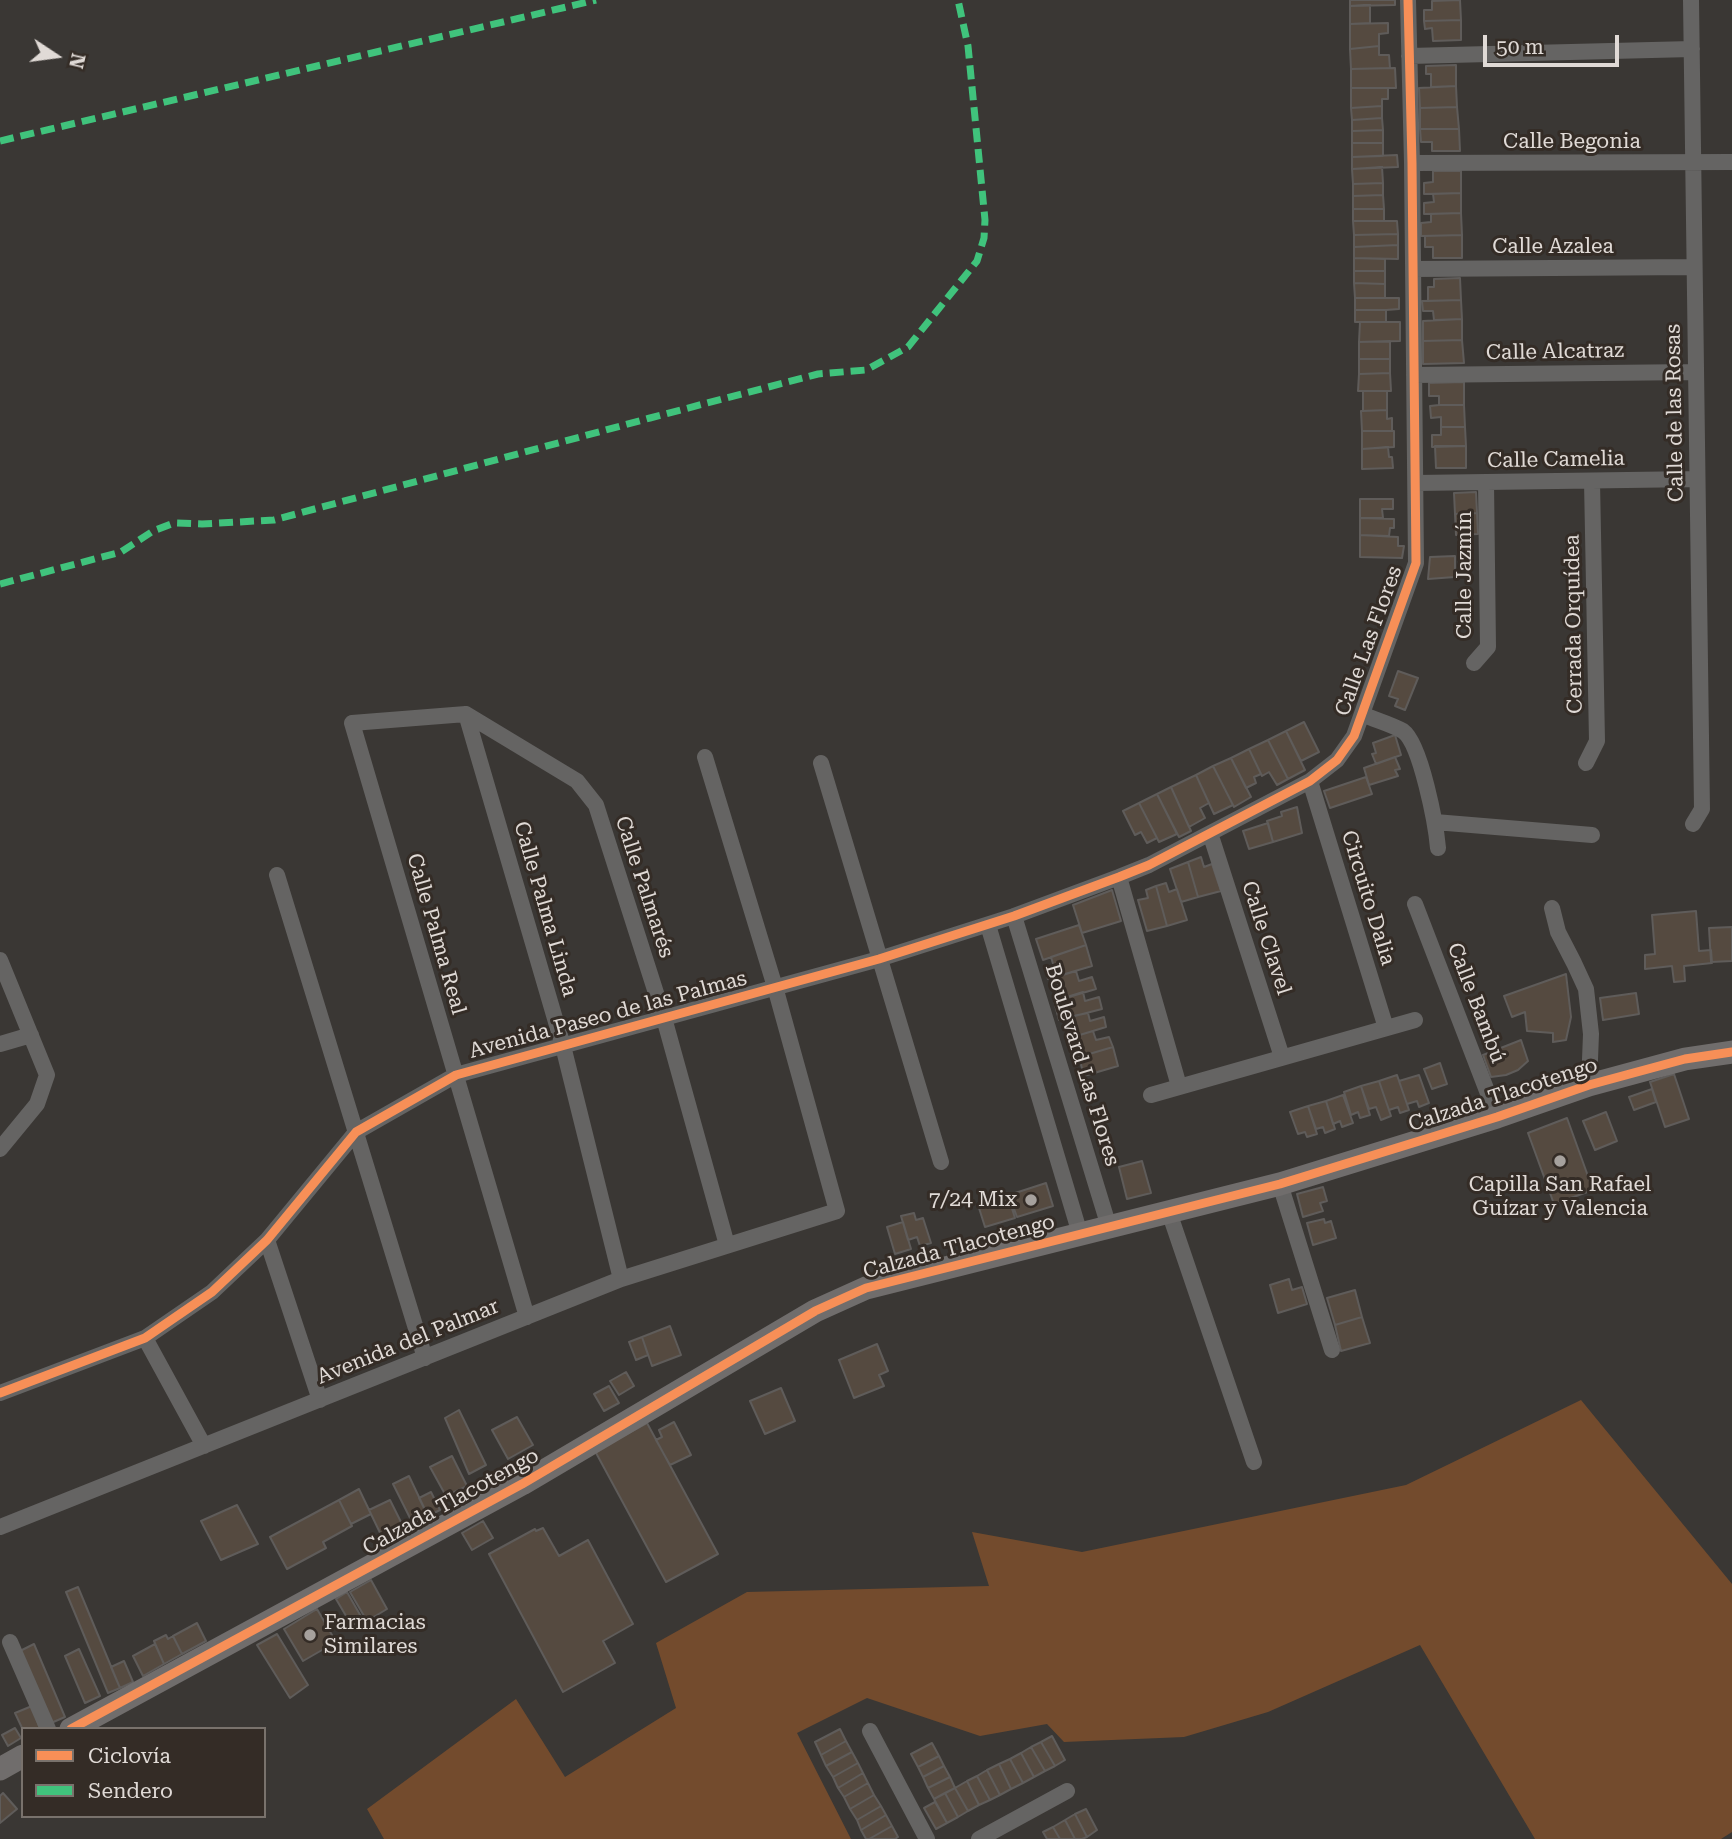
<!DOCTYPE html>
<meta charset="utf-8">
<style>
body{margin:0}
#map{position:relative;width:1732px;height:1839px;overflow:hidden;background:#3a3734;font-family:"Roboto Serif",serif}
canvas{display:block}
.legend{position:absolute;left:21px;top:1727px;width:245px;height:91px;box-sizing:border-box;background:#342c26;border:2px solid #79726c;margin:0;padding:9px 12px;list-style:none;font-size:21px;color:#e0dad6}
.legend li{display:flex;align-items:center;gap:14px;height:35px}
.legend b{width:35px;border:2px solid #79726c}
.north{position:absolute;left:21px;top:21px;width:70px;height:70px;-webkit-text-stroke:5px #342c26;paint-order:stroke;rotate:103deg;font-size:19px;font-weight:700;line-height:28px;text-align:center;color:#e0dad6}
.north::after{content:'';display:block;margin:auto;width:24px;height:32px;background:#e0dad6;clip-path:polygon(50% 0,100% 100%,50% 72%,0 100%)}
.scale{position:absolute;left:1483px;top:35px;width:136px;height:32px;box-sizing:border-box;border:4px solid #e0dad6;border-top:0;padding-left:9px;font-size:21px;line-height:24px;white-space:nowrap;color:#e0dad6;-webkit-text-stroke:5px #342c26;paint-order:stroke}
</style>
<div id="map">
<canvas width="1732" height="1839"></canvas>
<ul class="legend">
<li><b style="height:9px;background:#f78f57"></b>Ciclovía</li>
<li><b style="height:9px;background:#40c37c"></b>Sendero</li>
</ul>
<div class="north">N</div>
<div class="scale">50 m</div>
</div>
<script>
const g = document.querySelector('canvas').getContext('2d');
g.lineJoin = 'round';
function fill(path, color) {
  g.fillStyle = color;
  g.fill(path, 'evenodd');
}
function strokePath(path, color, width, dash) {
  g.strokeStyle = color;
  g.lineWidth = width;
  g.lineCap = dash ? 'butt' : 'round';
  g.setLineDash(dash || []);
  g.stroke(path);
}
function write(font, color, halo, rows, align = 'center') {
  g.font = font + ' "Roboto Serif",serif';
  g.lineWidth = 6;
  g.setLineDash([]);
  g.textBaseline = 'middle';
  g.strokeStyle = halo;
  g.fillStyle = color;
  for (const [text, x, y, turn = 0] of rows) {
    g.save();
    g.translate(x, y);
    g.rotate((+turn || 0) * Math.PI / 180);
    g.textAlign = isNaN(turn) ? turn : align;
    if (halo) g.strokeText(text, 0, 0);
    g.fillText(text, 0, 0);
    g.restore();
  }
}
fill(new Path2D(`
 M1581,1400L1732,1584V1832L1721,1839H1535L1420,1645L1268,1712L1184,1737L1064,1742L1047,1724L980,1736L867,1698L797,1733L851,1839H384L367,1809L516,1699L565,1777L676,1708L656,1643L747,1592L989,1586L972,1532L1082,1552L1406,1485Z`), '#734b2d');
const building = new Path2D(`
 M1350,0H1395V5L1350,6Z
 M1460,0L1461,20L1424,21V10H1432V1Z
 M1370,5V23L1350,24V6Z
 M1461,20V40L1433,41L1432,28L1425,29L1424,21Z
 M1388,23V33L1379,34V46L1350,49V24Z
 M1379,46V55H1389L1390,68L1351,69L1350,49Z
 M1456,65V86L1431,87V74H1426V66Z
 M1395,68L1396,88H1351V69Z
 M1456,86L1457,107L1420,108L1419,88Z
 M1351,88H1388V99H1382V106L1351,108Z
 M1382,106V118L1352,120L1351,108Z
 M1457,107L1459,129H1420V108Z
 M1382,118L1383,130L1352,131V120Z
 M1420,129H1459L1460,151H1432V142H1421Z
 M1383,130V143H1352V131Z
 M1352,143H1383V156L1352,157Z
 M1397,155L1398,167L1352,169V157Z
 M1382,167L1383,183L1353,184L1352,169Z
 M1433,171H1461V193L1424,194V183L1433,182Z
 M1383,183V195L1353,196V184Z
 M1461,193V213L1424,214V203L1434,202L1433,194Z
 M1383,195L1384,209H1353V196Z
 M1353,209H1384V221H1353Z
 M1461,213L1462,235L1421,236V223L1431,222V214Z
 M1353,221H1397L1398,234L1354,235Z
 M1398,234V245L1354,247V235Z
 M1462,235V258H1433V247H1425V236Z
 M1398,245V259L1354,258V247Z
 M1354,258L1385,259V271H1354Z
 M1354,271H1385V284L1354,283Z
 M1460,278L1461,300L1428,301V287H1434V279Z
 M1354,283L1385,284V298H1355Z
 M1355,298H1399V309L1386,310H1355Z
 M1461,300L1462,319L1434,320L1433,311H1423L1422,301Z
 M1355,310H1386V322H1355Z
 M1462,319V340L1423,341V321Z
 M1360,322H1400V341L1359,342Z
 M1462,340L1464,363L1423,364V341Z
 M1390,341V359H1359V342Z
 M1359,359H1390V373L1359,374Z
 M1390,373L1391,391H1358L1359,374Z
 M1464,382V405H1439V396H1429V383Z
 M1363,391H1387V410L1363,411Z
 M1439,405H1464L1465,427H1441V417L1431,418L1430,406Z
 M1387,410V419L1392,418V431H1362L1361,411Z
 M1441,427H1465L1466,446L1432,447V435H1441Z
 M1362,431H1394V447L1362,449Z
 M1435,446H1466V468H1436Z
 M1388,447L1389,457H1392L1393,468L1362,469V449Z
 M1476,492L1477,513L1455,514L1454,493Z
 M1360,499H1393V509H1382L1383,518H1360Z
 M1477,513L1478,534L1456,535L1455,514Z
 M1360,518L1394,519V528H1390L1389,536L1360,535Z
 M1360,535L1398,537V546H1404L1402,558L1360,557Z
 M1455,556V577L1428,579L1430,557Z
 M1398,671L1418,678L1405,710L1395,706L1398,699L1389,696Z
 M1304,722L1319,752L1301,761L1286,731Z
 M1286,731L1305,770L1288,779L1268,740Z
 M1395,735L1401,755L1376,764L1372,754L1376,753L1373,743Z
 M1268,740L1288,779L1277,785L1269,772L1262,776L1249,749Z
 M1249,749L1261,774L1254,777L1256,783L1246,788L1231,758Z
 M1395,757L1400,769L1395,770L1398,776L1369,785L1364,768Z
 M1231,758L1251,797L1234,807L1213,766Z
 M1213,766L1233,805L1214,814L1196,775Z
 M1196,775L1209,803L1200,808L1205,818L1189,827L1171,787Z
 M1366,777L1372,794L1330,808L1324,791Z
 M1171,787L1191,831L1179,837L1157,794Z
 M1157,794L1177,834L1159,842L1139,803Z
 M1139,803L1157,838L1147,843L1141,832L1135,835L1123,811Z
 M1297,807L1302,833L1273,842L1267,821L1282,816L1281,812Z
 M1268,823L1273,842L1249,849L1243,831Z
 M1201,857L1204,867L1212,864L1221,891L1198,897L1188,862Z
 M1188,862L1198,897L1181,902L1170,869Z
 M1166,883L1169,892L1177,889L1187,920L1167,926L1156,886Z
 M1156,886L1167,926L1147,931L1138,900L1148,898L1146,890Z
 M1112,890L1121,921L1082,933L1073,905Z
 M1696,911L1699,951L1711,950L1712,963L1684,966L1685,981L1674,982L1672,966L1645,969V955L1655,954L1652,915Z
 M1079,925L1086,945L1043,960L1036,939Z
 M1732,927V961L1711,962L1709,928Z
 M1086,945L1092,966L1048,979L1045,969L1054,967L1051,957Z
 M1076,971L1079,981L1092,977L1096,989L1062,999L1056,977Z
 M1566,974L1571,1017L1566,1040L1553,1042V1033L1527,1031L1525,1012L1512,1017L1504,996Z
 M1083,992L1085,1001L1099,997L1102,1009L1059,1020L1054,1001Z
 M1636,993L1639,1014L1603,1020L1600,998Z
 M1088,1013L1090,1021L1104,1017L1106,1027L1073,1037L1068,1017Z
 M1093,1031L1096,1040L1109,1037L1113,1047L1079,1057L1073,1037Z
 M1521,1040L1528,1061L1518,1070L1506,1075L1491,1077L1483,1055Z
 M1113,1047L1118,1066L1084,1076L1079,1057Z
 M1440,1063L1447,1084L1432,1089L1424,1069Z
 M1674,1074L1689,1119L1665,1127L1650,1082Z
 M1397,1075L1409,1110L1400,1113L1398,1107L1389,1110L1379,1081Z
 M1419,1075L1429,1103L1419,1107L1417,1101L1407,1104L1399,1081Z
 M1379,1081L1391,1116L1381,1120L1376,1107L1369,1109L1361,1086Z
 M1361,1086L1370,1115L1360,1118L1358,1112L1351,1115L1344,1092Z
 M1652,1089L1656,1102L1634,1110L1629,1097Z
 M1343,1095L1353,1123L1342,1127L1340,1121L1333,1124L1326,1101Z
 M1326,1101L1335,1129L1325,1133L1323,1127L1316,1129L1308,1106Z
 M1308,1106L1317,1134L1307,1137L1305,1132L1298,1134L1290,1112Z
 M1606,1112L1617,1141L1595,1150L1583,1121Z
 M1567,1118L1593,1190L1554,1204L1528,1133Z
 M1142,1161L1151,1193L1127,1199L1119,1167Z
 M1046,1183L1053,1206L1017,1217L1009,1195Z
 M1323,1187L1327,1201L1320,1203L1323,1211L1303,1217L1297,1194Z
 M1009,1199L1015,1218L985,1227L979,1208Z
 M914,1213L916,1220L923,1218L931,1243L920,1246L917,1237L908,1240L901,1216Z
 M1324,1219L1325,1223L1331,1221L1336,1238L1313,1245L1307,1223Z
 M903,1222L911,1249L895,1254L887,1227Z
 M1289,1279L1292,1290L1302,1287L1307,1304L1278,1313L1270,1285Z
 M1355,1290L1362,1317L1335,1325L1327,1298Z
 M1362,1317L1370,1343L1341,1351L1335,1325Z
 M670,1326L681,1355L652,1366L642,1337Z
 M642,1337L648,1355L636,1360L629,1342Z
 M877,1344L888,1371L879,1375L884,1386L854,1398L839,1360Z
 M626,1372L634,1386L619,1395L610,1381Z
 M609,1386L619,1403L604,1411L594,1394Z
 M781,1388L795,1421L765,1434L750,1401Z
 M459,1410L486,1465L469,1474L445,1418Z
 M517,1417L533,1445L508,1459L492,1430Z
 M674,1422L691,1455L670,1465L656,1440L662,1437L659,1430Z
 M647,1423L718,1554L666,1582L595,1451Z
 M452,1456L467,1486L446,1496L430,1467Z
 M409,1476L428,1516L413,1524L393,1484Z
 M359,1489L371,1514L351,1524L339,1500Z
 M431,1492L440,1510L428,1516L419,1498Z
 M339,1500L352,1526L323,1542L326,1548L287,1569L270,1537Z
 M390,1500L405,1530L384,1541L369,1510Z
 M237,1505L258,1544L221,1560L201,1521Z
 M483,1521L493,1538L472,1550L462,1533Z
 M543,1528L559,1556L588,1540L633,1624L603,1641L615,1663L563,1692L489,1554L535,1529L536,1531Z
 M371,1580L387,1609L367,1621L350,1592Z
 M78,1587L120,1688L108,1693L66,1592Z
 M347,1592L363,1620L352,1626L336,1599Z
 M317,1609L336,1642L303,1661L284,1629Z
 M197,1623L206,1641L182,1654L173,1636Z
 M277,1634L308,1685L290,1698L257,1645Z
 M166,1635L168,1639L173,1636L182,1654L164,1664L154,1641Z
 M34,1644L65,1717L51,1723L20,1651Z
 M155,1644L164,1664L143,1676L133,1656Z
 M79,1649L100,1696L85,1703L65,1656Z
 M124,1661L133,1682L120,1688L111,1667Z
 M32,1706L40,1729L23,1730L15,1713Z
 M15,1728L21,1738L8,1746L2,1735Z
 M840,1729L846,1741L821,1755L815,1742Z
 M1052,1736L1065,1760L1055,1766L1041,1742Z
 M846,1741L852,1752L826,1766L821,1755Z
 M1041,1742L1055,1766L1045,1771L1031,1747Z
 M932,1743L939,1756L918,1767L911,1754Z
 M1031,1747L1045,1771L1034,1777L1021,1753Z
 M852,1752L858,1763L833,1777L826,1766Z
 M1021,1753L1034,1777L1023,1783L1010,1759Z
 M939,1756L944,1766L923,1777L918,1767Z
 M1010,1759L1023,1783L1011,1789L999,1764Z
 M858,1763L863,1773L838,1788L833,1777Z
 M999,1764L1011,1789L1000,1795L987,1770Z
 M944,1766L950,1777L928,1788L923,1777Z
 M987,1770L1000,1795L990,1800L977,1776Z
 M863,1773L868,1783L844,1797L838,1788Z
 M977,1776L990,1800L979,1805L967,1781Z
 M950,1777L955,1788L934,1799L928,1788Z
 M967,1781L979,1805L968,1811L955,1788Z
 M868,1783L874,1795L850,1809L844,1797Z
 M955,1788L968,1811L958,1817L945,1793Z
 M3,1793L17,1809L0,1823V1796Z
 M945,1793L958,1817L947,1823L934,1799Z
 M874,1795L881,1806L857,1820L850,1809Z
 M935,1802L947,1823L936,1829L924,1808Z
 M881,1806L886,1815L861,1830L857,1820Z
 M1086,1809L1097,1830L1087,1837L1075,1814Z
 M1075,1814L1087,1837L1082,1839H1075L1065,1820Z
 M886,1815L892,1826L869,1839H866L861,1830Z
 M1065,1820L1075,1839H1060L1053,1827Z
 M892,1826L898,1837L895,1839H869Z
 M1053,1827L1060,1839H1047L1043,1832Z`);
fill(building, '#554a40');
strokePath(building, '#5f5c5a', 2);
strokePath(new Path2D(`
 M1691,0L1702,809L1693,824
 M1409,56L1692,49
 M1412,163L1732,162
 M1413,269L1694,267
 M1414,375L1696,372
 M1416,483L1697,479
 M1474,663L1488,647L1486,482
 M466,714L563,1046L621,1279
 M1362,714C1375,720 1391,724 1403,731C1421,744 1436,825 1438,848
 M821,763L941,1162
 M1586,763L1597,741L1592,481
 M1310,781L1386,1028
 M1435,822L1592,835
 M1210,833L1282,1057
 M277,875L425,1358
 M1119,877L1179,1086
 M1415,904L1497,1117
 M1552,908L1558,932L1574,963L1586,989L1591,1034L1589,1085
 M1014,916L1109,1227
 M988,925L1080,1234
 M0,960L47,1075L37,1104L0,1149
 M0,1044L31,1035
 M1151,1095L1415,1020
 M1280,1184L1332,1350
 M1169,1212L1254,1462
 M267,1240L320,1400
 M527,1317L352,723L466,714L577,781L596,805L664,1018L727,1245
 M145,1338L204,1446
 M0,1393L145,1338L212,1292L267,1240L356,1132L456,1075L879,959L1014,916L1119,877L1149,865L1310,781L1337,760L1354,736L1416,563L1412,163L1408,0
 M0,1527L621,1279L837,1211L775,987L705,757
 M10,1642L48,1729
 M870,1731L927,1839
 M979,1839L1067,1791`), '#656463', 16);
strokePath(new Path2D(`
 M71,1729L522,1484L815,1311L866,1288L1280,1184L1497,1117L1589,1085L1685,1059L1732,1052
 M0,1769L23,1756`), '#706d6c', 23);
strokePath(new Path2D(`
 M0,141L596,0
 M0,584L121,552L153,531L174,523L202,524L274,520L650,418L818,374L866,370L908,347L977,261L984,238L985,220L968,46L958,0`), '#40c37c', 7, [14, 7]);
strokePath(new Path2D(`
 M0,1393L145,1338L212,1292L267,1240L356,1132L456,1075L879,959L1014,916L1119,877L1149,865L1310,781L1337,760L1354,736L1416,563L1412,163L1408,0
 M71,1729L522,1484L815,1311L866,1288L1280,1184L1497,1117L1589,1085L1685,1059L1732,1052`), '#f78f57', 9);
for (const [x, y, r, color] of [
 [1560,1161,7,"#a6a19d"],
 [1031,1200,7,"#a6a19d"],
 [310,1635,7,"#a6a19d"]
]) {
  const dot = new Path2D();
  dot.arc(x, y, r, 0, 2 * Math.PI);
  g.fillStyle = color;
  g.fill(dot);
  strokePath(dot, '#342c26', 2.5);
}
write('21px', '#e0dad6', '#342c26', [
 ["Calle Begonia",1572,142],
 ["Calle Azalea",1553,247],
 ["Calle Alcatraz",1555,352,-1],
 ["Calle de las Rosas",1675,413,-91],
 ["Calle Camelia",1556,460,-1],
 ["Calle Jazmín",1465,575,-90],
 ["Cerrada Orquídea",1574,624,-91],
 ["Calle Las Flores",1369,641,-70],
 ["Calle Palmarés",644,887,72],
 ["Circuito Dalia",1368,898,73],
 ["Calle Palma Linda",545,909,74],
 ["Calle Palma Real",436,934,74],
 ["Calle Clavel",1266,938,72],
 ["Calle Bambú",1476,1003,69],
 ["Avenida Paseo de las Palmas",608,1015,-15],
 ["Boulevard Las Flores",1082,1065,73],
 ["Calzada Tlacotengo",1503,1095,-18],
 ["Calzada Tlacotengo",959,1247,-15],
 ["Avenida del Palmar",408,1342,-22],
 ["Calzada Tlacotengo",451,1502,-29]
]);
write('21px', '#e0dad6', '#342c26', [
 ["Capilla San Rafael",1560,1185],
 ["Guízar y Valencia",1560,1209],
 ["7/24 Mix",1017,1200,"right"],
 ["Farmacias",324,1623,"left"],
 ["Similares",324,1647,"left"]
]);
</script>
